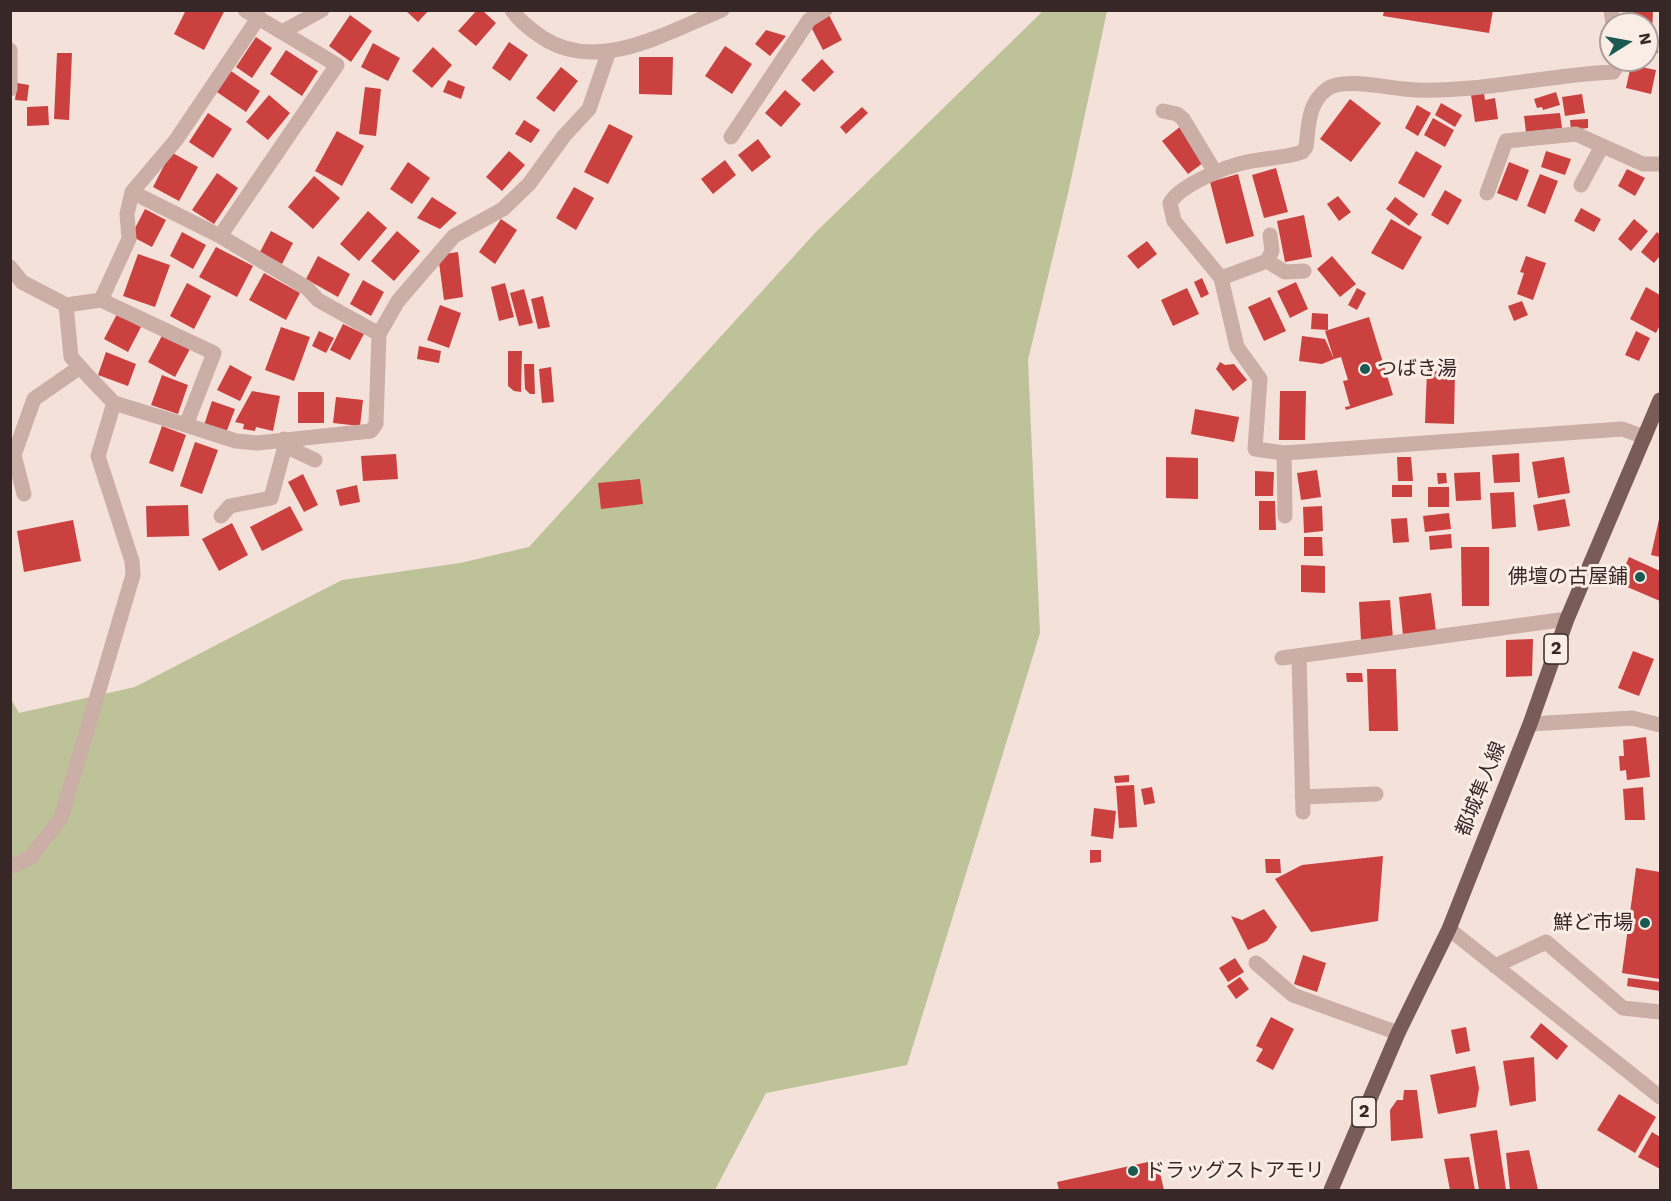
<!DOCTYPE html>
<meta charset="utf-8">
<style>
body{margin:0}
#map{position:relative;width:1671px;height:1201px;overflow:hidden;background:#f3e1da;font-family:"Work Sans",sans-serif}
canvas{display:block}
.frame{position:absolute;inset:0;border:12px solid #372827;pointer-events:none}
.north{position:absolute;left:1599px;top:12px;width:60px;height:60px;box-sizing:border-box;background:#faede6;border:2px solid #ac9e9a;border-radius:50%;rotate:79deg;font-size:16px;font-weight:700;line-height:24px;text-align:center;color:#372827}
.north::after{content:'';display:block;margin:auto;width:21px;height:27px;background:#1a5a50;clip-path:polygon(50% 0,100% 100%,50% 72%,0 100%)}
</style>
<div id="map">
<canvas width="1671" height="1201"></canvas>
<div class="frame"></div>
<div class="north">N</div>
</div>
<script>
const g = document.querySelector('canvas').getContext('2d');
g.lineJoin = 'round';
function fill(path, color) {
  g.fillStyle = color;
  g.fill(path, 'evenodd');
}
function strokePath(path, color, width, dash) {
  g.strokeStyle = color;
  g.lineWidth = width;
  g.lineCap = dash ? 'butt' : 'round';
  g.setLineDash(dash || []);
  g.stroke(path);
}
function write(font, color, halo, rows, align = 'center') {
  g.font = font + ' "Work Sans","Noto Sans JP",sans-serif';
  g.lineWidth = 6;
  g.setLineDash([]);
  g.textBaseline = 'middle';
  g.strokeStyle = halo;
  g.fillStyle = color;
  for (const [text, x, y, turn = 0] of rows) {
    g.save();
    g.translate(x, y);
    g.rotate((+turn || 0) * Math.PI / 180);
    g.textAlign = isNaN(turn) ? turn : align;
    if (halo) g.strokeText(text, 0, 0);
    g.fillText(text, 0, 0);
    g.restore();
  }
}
fill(new Path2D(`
 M1043,11H1107L1069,189L1028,360L1040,633L907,1065L766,1093L715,1190H11L10,697L19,713L135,687L342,580L460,563L529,547L815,233Z`), '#bec299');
fill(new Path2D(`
 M186,10H225L204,50L174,34Z
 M405,10H429L418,22Z
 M477,10H482L496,23L476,46L458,31Z
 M1384,10H1493L1489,33L1383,16Z
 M1633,10H1653L1652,33H1647V24H1632Z
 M350,15L372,31L351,62L329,46Z
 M829,15L842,40L823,50L810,25Z
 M766,30L786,36L770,56L755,44Z
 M256,37L272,48L252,78L236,67Z
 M1657,40L1658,53L1648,54L1647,41Z
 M509,42L528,55L510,81L492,68Z
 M373,43L400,58L388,81L361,67Z
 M725,46L752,64L732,94L705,76Z
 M433,47L452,65L432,88L412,71Z
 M286,50L318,71L302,96L270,74Z
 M57,53H72L69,120L54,119Z
 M639,57H673L672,95L639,94Z
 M822,59L834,72L814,92L801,80Z
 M1631,65L1656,70L1651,94L1626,88Z
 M561,67L578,81L554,112L536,98Z
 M228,69L260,91L246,112L214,90Z
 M448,80L465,87L461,99L443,92Z
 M17,83L29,85L27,101L15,100Z
 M365,87L381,89L376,136L359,134Z
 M785,90L801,104L781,127L765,113Z
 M1556,92L1560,105L1543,110L1542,107L1537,108L1534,99Z
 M1484,93L1485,100L1495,98L1498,119L1475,122L1471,95Z
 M1582,94L1585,113L1565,116L1562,97Z
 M269,95L290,113L268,140L246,122Z
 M1350,99L1381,123L1351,162L1320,139Z
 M1441,103L1462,115L1455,127L1435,115Z
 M1417,105L1431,113L1418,136L1405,128Z
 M48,106L49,125L27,126V107Z
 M862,107L868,113L846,134L840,127Z
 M208,113L232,129L213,158L189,142Z
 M1560,113L1562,128L1526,132L1524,116Z
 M1433,118L1454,130L1445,147L1424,135Z
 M1588,119V128L1571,130L1570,120Z
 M524,120L540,130L531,143L515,134Z
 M609,124L633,136L608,184L584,172Z
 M1181,126L1207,160L1188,174L1162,141Z
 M337,131L364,146L342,186L315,171Z
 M758,139L771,157L752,172L738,155Z
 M509,151L525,165L502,191L486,177Z
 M1416,151L1442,166L1424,198L1398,183Z
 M1546,151L1571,159L1565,175L1541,167Z
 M171,152L198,167L179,201L153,187Z
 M725,160L736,175L713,194L701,179Z
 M408,162L430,178L412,204L390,189Z
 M1509,162L1529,170L1517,201L1497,193Z
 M1276,168L1288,212L1264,218L1252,175Z
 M1627,169L1645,178L1635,196L1618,186Z
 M217,173L238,188L214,224L192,210Z
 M1238,174L1254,236L1226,244L1210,182Z
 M1540,174L1558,181L1545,214L1527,206Z
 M314,176L340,198L313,229L288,207Z
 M574,187L594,198L576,230L556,218Z
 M1445,190L1462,200L1448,225L1431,215Z
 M1338,196L1351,212L1339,221L1327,204Z
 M432,197L457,213L440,229L417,218Z
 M1395,197L1418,214L1409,226L1386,209Z
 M1581,208L1601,219L1594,232L1574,221Z
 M145,209L166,220L152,247L131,236Z
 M368,211L387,228L359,261L340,244Z
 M1304,215L1312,257L1285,262L1277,221Z
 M501,219L517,230L495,264L479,252Z
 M1391,219L1422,237L1403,270L1371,253Z
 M1634,219L1648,231L1631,251L1618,239Z
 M271,231L293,243L282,264L260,252Z
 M397,231L420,251L394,281L371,261Z
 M182,232L206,245L193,269L170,256Z
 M1657,232L1660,235V256L1654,263L1641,252Z
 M1147,241L1157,254L1138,269L1127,256Z
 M216,247L253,266L237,297L199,277Z
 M458,252L463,297L444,300L438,255Z
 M138,254L170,265L155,307L123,296Z
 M318,256L350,274L338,297L306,279Z
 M1332,256L1356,284L1340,297L1317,269Z
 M1526,256L1546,263L1533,300L1517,294L1524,273L1520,272Z
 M264,273L300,293L286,320L249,300Z
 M1202,278L1209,294L1201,298L1194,282Z
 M363,280L384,292L371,316L350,304Z
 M1296,282L1308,309L1290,318L1277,291Z
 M187,283L211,296L194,329L170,316Z
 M505,283L514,317L499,321L491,287Z
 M1646,287L1660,295V325L1656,333L1630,319Z
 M1187,288L1199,314L1173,326L1161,300Z
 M1357,288L1366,293L1357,310L1348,305Z
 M524,289L533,323L519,326L510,293Z
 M543,296L550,327L538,329L531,299Z
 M1270,297L1286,331L1264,341L1248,307Z
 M1522,301L1528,315L1514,321L1508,306Z
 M440,305L461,313L449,348L427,340Z
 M1312,313L1328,314V330L1311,329Z
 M117,314L141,327L128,352L104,339Z
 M1369,317L1393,395L1346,410L1345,407L1350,406L1343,381L1348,380L1341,357L1334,359L1325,331Z
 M343,324L364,334L350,360L330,350Z
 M281,327L310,337L294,381L265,370Z
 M319,331L334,338L326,353L312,346Z
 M1636,331L1650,338L1639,361L1625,355Z
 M164,332L191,347L175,377L148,362Z
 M1302,336L1325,339L1334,359L1322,364L1299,361Z
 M419,346L441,351L439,363L417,359Z
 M508,351H522L521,392L514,391L508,386Z
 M106,352L136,364L128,386L98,375Z
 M1220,362L1225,365L1234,364L1247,380L1233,391L1216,369Z
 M524,364H534L535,394H530L525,389Z
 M230,365L252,377L240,401L217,390Z
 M551,367L554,402L542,403L539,369Z
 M1427,371L1455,372L1454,424L1425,423Z
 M162,375L188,385L178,414L151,405Z
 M252,391L280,396L273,431L256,427L255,431L243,429L244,424L235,422Z
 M1280,391H1306L1305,440H1279Z
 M298,392H324V423H298Z
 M336,397L363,400L360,426L333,423Z
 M212,401L235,409L226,433L204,425Z
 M1195,409L1239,417L1234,442L1191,434Z
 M162,426L186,435L173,472L149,463Z
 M195,442L218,450L202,494L180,486Z
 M1519,453L1520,482L1494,483L1492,455Z
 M396,454L398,479L363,481L361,456Z
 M1166,457L1198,458V499L1166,498Z
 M1397,457H1411L1413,481H1398Z
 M1564,457L1570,493L1538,498L1532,462Z
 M1317,470L1321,497L1301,500L1297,473Z
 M1255,471L1274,472L1273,496H1255Z
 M1480,472L1481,500L1456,501L1454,473Z
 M1437,473H1446L1447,483L1438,484Z
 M303,474L318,505L304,512L288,482Z
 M640,479L643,504L601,509L598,483Z
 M357,485L360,502L340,506L336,490Z
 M1392,485H1412V497H1392Z
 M1428,487H1449V507H1428Z
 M1514,492L1516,527L1492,529L1490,493Z
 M1565,499L1570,526L1538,531L1533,505Z
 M1259,501H1275L1276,530H1259Z
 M188,505L189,536L147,537L146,506Z
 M290,506L303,530L262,551L250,527Z
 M1322,506L1323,531L1304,533L1303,507Z
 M1449,513L1451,529L1425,532L1423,516Z
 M1660,515V557L1651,555Z
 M1407,518L1409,542L1393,543L1391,519Z
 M73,520L81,561L24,572L17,531Z
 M232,523L248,555L219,571L202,539Z
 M1451,534L1452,548L1430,550L1429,536Z
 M1304,537H1322L1323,556H1304Z
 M1461,547H1489V606H1462Z
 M1629,557L1660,571V601L1618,583Z
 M1301,565L1325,566V593L1301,592Z
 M1431,593L1436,631L1403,635L1399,597Z
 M1390,600L1393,639L1361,641L1359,602Z
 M1533,639L1532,676L1506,677V640Z
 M1633,651L1654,659L1639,696L1618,688Z
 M1367,669H1396L1398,731H1369Z
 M1346,673H1362L1363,682H1347Z
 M1646,737L1650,777L1627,780L1626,770L1620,771L1619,756H1624L1623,740Z
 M1129,775V782L1115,783L1114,776Z
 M1134,785L1137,827L1119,828L1116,786Z
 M1152,787L1155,803L1144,805L1141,789Z
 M1643,787L1645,820H1625L1623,789Z
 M1094,808L1116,811L1113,839L1091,836Z
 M1090,850H1101V862L1090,863Z
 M1383,856L1378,921L1311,932L1275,879L1302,865Z
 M1265,859H1280L1281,873H1266Z
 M1636,868L1660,872V979L1622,973Z
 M1264,909L1277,927L1267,941L1248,950L1231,916L1242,920Z
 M1303,955L1326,963L1317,992L1294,984Z
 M1235,958L1244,972L1228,982L1219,968Z
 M1240,977L1249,989L1236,999L1227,986Z
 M1628,978L1660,982V991L1627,986Z
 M1271,1017L1294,1029L1273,1070L1256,1061L1263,1049L1256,1046Z
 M1541,1023L1568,1046L1557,1060L1530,1037Z
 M1466,1027L1470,1051L1456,1054L1451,1030Z
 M1534,1057L1536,1101L1510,1106L1503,1061Z
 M1475,1066L1479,1088L1476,1107L1438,1114L1430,1075Z
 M1404,1090H1417L1423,1138L1391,1141L1390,1110L1397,1100H1403Z
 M1619,1094L1656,1117L1635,1153L1597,1130Z
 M1497,1130L1506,1190H1479L1470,1134Z
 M1652,1132L1660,1137V1169L1638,1157Z
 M1529,1150L1538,1190H1510L1506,1153Z
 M1469,1157L1475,1190H1450L1444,1159Z
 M1157,1160L1164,1190H1059L1057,1182Z`), '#cb413f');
strokePath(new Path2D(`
 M245,10L337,65L220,236L132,192L176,140L259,17
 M512,10C520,22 531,30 543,38C599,74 667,32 722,10
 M1611,10L1613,24
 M282,32L322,10
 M10,50V89
 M1621,60L1613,72C1547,75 1483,92 1417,90C1394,90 1345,76 1327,89C1307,104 1309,126 1306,147L1302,152C1285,158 1265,158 1247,162C1227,166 1180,185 1170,203L1174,221L1221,278L1237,347L1260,379L1255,449L1284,453L1622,429L1645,437
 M1163,111L1177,114L1183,119L1215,172
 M731,137L809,20L825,10
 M1581,185L1602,146
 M1487,193L1506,141L1576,134L1643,164H1660
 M220,236L307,288L318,300L379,334
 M1267,261L1272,251L1270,235
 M10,267L22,282L66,305
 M1221,278L1267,261L1285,272L1304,271
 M101,300L66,305L71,357L90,378L114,403L186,425L214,353L101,300L129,239L127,214L132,192
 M186,425L236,441L257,443L371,431L376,424L379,334L398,301L454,236L503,209L529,184L564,136L589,109L609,51
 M285,446L315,460
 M1284,453L1285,516
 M24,494L14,455L34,399L80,367
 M221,516L230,506L271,498L285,446L284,439
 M1299,656L1303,812
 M1282,658L1567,619
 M1530,724L1632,718L1660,725
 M1302,797L1376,794
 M10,867L30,858L61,818L133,575L132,561L98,456L114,403
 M1449,929L1660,1097
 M1256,963L1293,995L1398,1033
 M1495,966L1546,942L1623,1008L1660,1012`), '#cbaea5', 15);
strokePath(new Path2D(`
 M1331,1190L1398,1033L1449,929L1530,724L1567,619L1660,400`), '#795b57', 15);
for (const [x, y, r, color] of [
 [1365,369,6,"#1a5a50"],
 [1640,577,6,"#1a5a50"],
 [1645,923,6,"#1a5a50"],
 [1133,1171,6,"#1a5a50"]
]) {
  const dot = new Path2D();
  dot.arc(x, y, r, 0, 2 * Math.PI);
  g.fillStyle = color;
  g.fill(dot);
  strokePath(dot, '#faede6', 2);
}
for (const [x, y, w] of [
 [1556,649,24],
 [1364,1112,24]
]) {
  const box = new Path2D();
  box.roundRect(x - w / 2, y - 15, w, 30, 4.5);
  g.fillStyle = '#faede6';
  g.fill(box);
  strokePath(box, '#372827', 1.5);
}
write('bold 18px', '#372827', null, [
 ["2",1556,649],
 ["2",1364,1112]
]);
write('20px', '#372827', '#faede6', [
 ["つばき湯",1377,369],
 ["佛壇の古屋鋪",1628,577,"right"],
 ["鮮ど市場",1633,923,"right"],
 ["ドラッグストアモリ",1145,1171]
], 'left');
write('20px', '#372827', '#faede6', [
 ["都城隼人線",1481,789,-68]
]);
</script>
